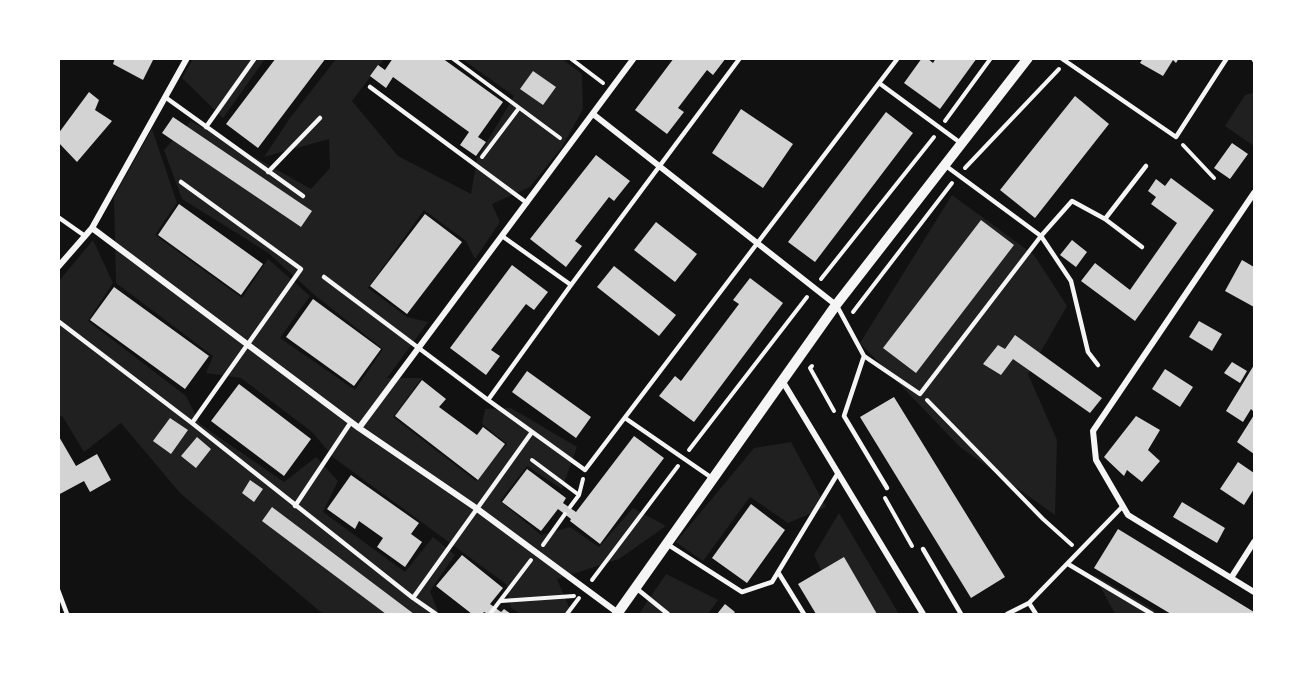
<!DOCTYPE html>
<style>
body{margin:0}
#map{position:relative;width:1313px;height:673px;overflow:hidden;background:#111;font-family:"Fira Sans Condensed",sans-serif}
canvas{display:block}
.frame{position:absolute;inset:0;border:60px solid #fff;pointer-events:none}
</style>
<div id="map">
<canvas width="1313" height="673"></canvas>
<div class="frame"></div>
</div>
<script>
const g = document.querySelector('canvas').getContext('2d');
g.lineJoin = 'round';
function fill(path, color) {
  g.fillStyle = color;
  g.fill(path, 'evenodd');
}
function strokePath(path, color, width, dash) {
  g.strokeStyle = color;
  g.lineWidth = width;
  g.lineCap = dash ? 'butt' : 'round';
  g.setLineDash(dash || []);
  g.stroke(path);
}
fill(new Path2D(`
 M193,59H265L223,118L182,78Z
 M336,59H384L352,101L398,156L471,194L477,159L514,96L462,59H562L582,74L583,109L562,147L530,187L492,204L500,222L475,259L466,241L424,210L368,288L407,317L428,322L387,378H422L393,417L476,481L507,444L482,424L485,409L511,408L577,447L562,489L527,466L500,501L541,535L570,527L599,547L633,508L666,526L619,559L557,579L572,614H521L511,608L506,584L334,458L312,432L241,378L206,373L213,356L116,283L114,197L152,129L177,203L155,235L242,298L268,259L310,296L280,338L355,390L383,349L317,297L267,252L182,199L164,150L191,121L311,189L330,168L329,139L264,157L290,118Z
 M1253,93L1254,94V146L1225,126L1245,95Z
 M952,195L1034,255L1067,306L1028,374L1057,440L1055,515L960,447L860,343Z
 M93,240L113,283L88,321L186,396L200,424L284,482L316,457L338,481L323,512L405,572L433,537L455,555L430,591L439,614H323L180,493L121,423L84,452L63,417L59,415V281Z
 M791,442L826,507L788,523L750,497L703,561L676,542L754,448Z
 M839,513L899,614H842L814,555Z
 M666,574L718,600L708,614H639Z
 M1094,575L1156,611L1155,614H1115Z`), '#202020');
fill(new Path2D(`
 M115,58H154L143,80L113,64Z
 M276,58H326L258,148L226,124Z
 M393,58H442L503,102L478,137L486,142L476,156L460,145L469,132L393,77L386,88L370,76L378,65L385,70Z
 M674,58H726L713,75L707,70L678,108L684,112L667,134L635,110Z
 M922,58H927L933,63L936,58H977L940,109L904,83Z
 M1143,58H1179L1176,63L1173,60L1163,76L1140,63Z
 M533,71L556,87L543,105L520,89Z
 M89,92L99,100L95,110L112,121L77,162L58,142V134Z
 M1075,96L1109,124L1035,218L1000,190Z
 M741,109L793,144L763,188L712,153Z
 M886,112L913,133L815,262L788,242Z
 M173,117L312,211L301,227L162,133Z
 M1232,143L1248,154L1230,179L1214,168Z
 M596,155L630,181L614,201L609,197L575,241L582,246L566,267L530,239Z
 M1171,178L1214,210L1135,321L1081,281L1095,263L1130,290L1177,223L1151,204L1156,197L1148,191L1156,179L1165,186Z
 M179,204L263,264L241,295L158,235Z
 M425,214L462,242L407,314L370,286Z
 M981,220L1014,245L916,373L883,348Z
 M656,222L697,254L675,282L634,250Z
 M1072,240L1087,252L1076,267L1060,255Z
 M1242,260L1254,267V307L1225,291Z
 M512,265L548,292L534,310L526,304L491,350L500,356L486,375L450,348Z
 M614,266L676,315L659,336L597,287Z
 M750,278L783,303L694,422L659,396L675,376L681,381L739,304L733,300Z
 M114,287L209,356L185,389L90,320Z
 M313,299L381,349L354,386L286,337Z
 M1199,321L1222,334L1212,351L1189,337Z
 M1015,335L1102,398L1090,413L1013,359L1001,375L983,364L998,345L1005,349Z
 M1232,362L1247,371L1240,383L1224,373Z
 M1254,365V412L1251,409L1243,422L1226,411Z
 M1165,369L1193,387L1180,407L1152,389Z
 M527,371L591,417L576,438L512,392Z
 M422,380L446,399L439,407L477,435L483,427L505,444L478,480L395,416Z
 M239,384L311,439L284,476L211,421Z
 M894,397L1005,577L971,598L860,417Z
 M1254,415V454L1237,442Z
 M1136,416L1160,430L1148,450L1160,461L1142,482L1127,470L1124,476L1104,457Z
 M170,418L188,430L171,454L153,441Z
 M58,435L76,466L97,454L111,480L90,492L84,481L58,495Z
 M634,436L664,458L600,544L570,521L571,519L558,509L541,531L502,502L527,469L566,498L563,503L576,512Z
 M197,437L211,449L196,468L181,456Z
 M1238,462L1254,473V489L1244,505L1220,489Z
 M351,475L419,523L411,534L422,542L405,567L377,547L383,538L359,521L355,529L327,509Z
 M250,480L263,489L254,502L242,493Z
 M1182,502L1225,528L1217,543L1173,517Z
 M751,504L785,530L747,583L712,558Z
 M272,507L414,614H386L262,521Z
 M1118,529L1254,612V614H1171L1094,568Z
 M462,555L503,588L490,604L501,612L504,609L511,614H488L484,612L482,614H472L436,586Z
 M844,557L877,614H816L798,584Z
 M725,604L735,612L733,614H717Z`), '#d3d3d3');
strokePath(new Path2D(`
 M452,58L560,138
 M570,58L603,83
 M945,121L991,58
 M1183,145L1214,178
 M482,157L519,108
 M965,168L1059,69
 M821,279L934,137
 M853,312L952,183
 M812,366L810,368L834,411
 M927,400L1043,519L1072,545
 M689,450L807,297
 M532,460L579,495
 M885,498L912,546
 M570,507L579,495L583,479
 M543,545L565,514
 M592,580L678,466
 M501,601L574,596
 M490,614L531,560
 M567,614L579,598`), '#f5f5f5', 4);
strokePath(new Path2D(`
 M1061,58L1176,137L1227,58
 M1253,58L1254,60
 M879,83L898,58
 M370,87L527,203
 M165,97L303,196
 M206,127L255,58
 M946,166L1041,236L1071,281L1088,352L1098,365
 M268,172L320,118
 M181,182L301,269L192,423L413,598L436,614
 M58,217L85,236
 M1105,219L1142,247
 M502,236L571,285
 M324,277L488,400L571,285L740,58
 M837,306L864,356L844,416L887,488
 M58,321L192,423
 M864,356L920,394L1041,236L1072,201L1105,219L1146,166
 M488,400L585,470L879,83L962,144
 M625,418L712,478
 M295,506L351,422
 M667,544L742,592L772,582L838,473
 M923,549L961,614
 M1068,564L1152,614
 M778,572L804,614
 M636,588L668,614
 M58,590L67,614
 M413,598L532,432
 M1029,603L1123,506
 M1007,614L1029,603L1036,614`), '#f5f5f5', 4.5);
strokePath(new Path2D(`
 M593,114L836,305
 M1254,193L1093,431L1096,460L1128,515L1254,592
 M92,228L359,428L476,508L618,613
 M58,267L92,228L187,58
 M783,382L923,614
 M359,428L634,58
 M1231,578L1254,542`), '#f5f5f5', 6);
strokePath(new Path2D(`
 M617,614L836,305L1028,58`), '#f5f5f5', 10);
</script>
